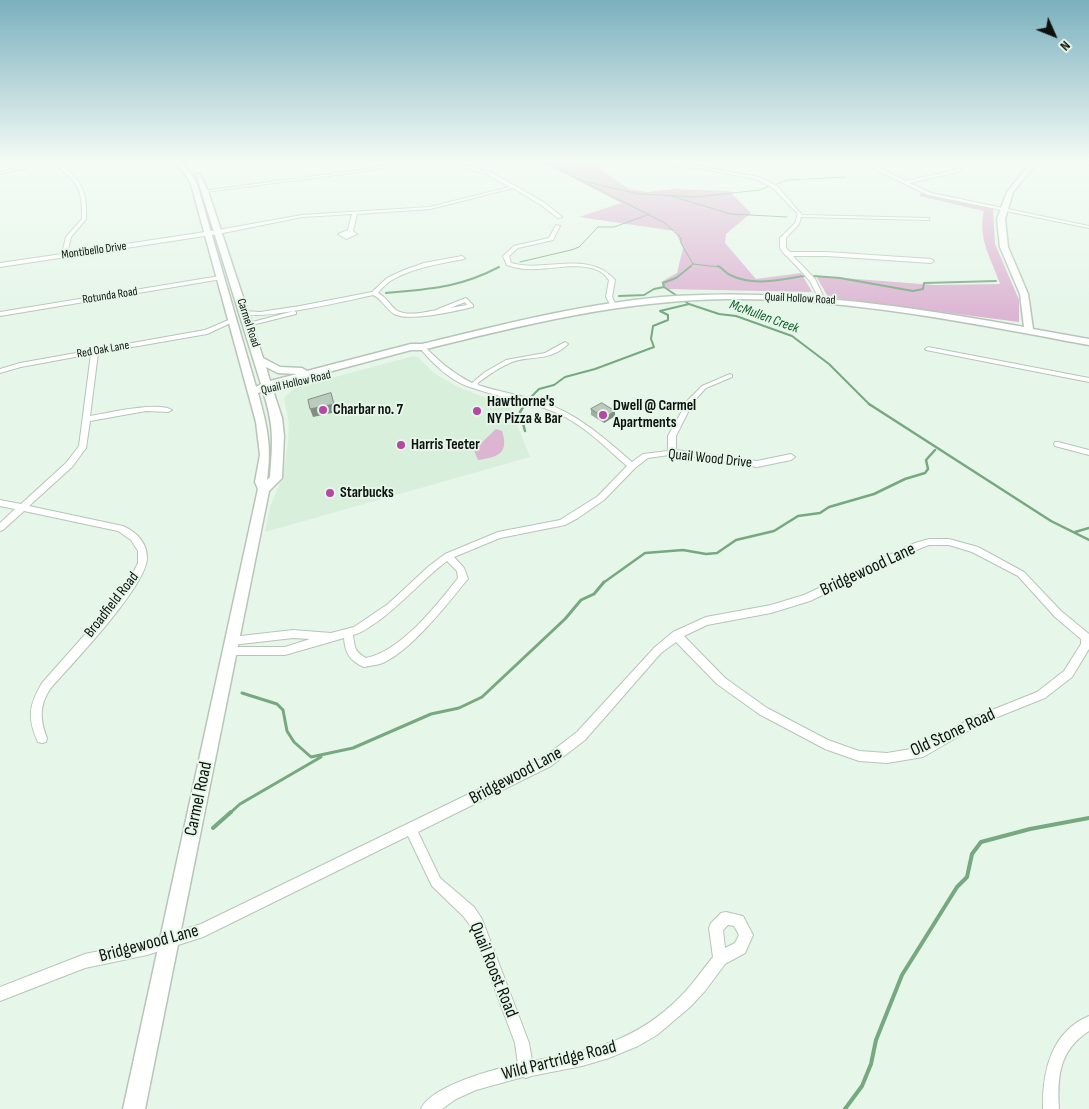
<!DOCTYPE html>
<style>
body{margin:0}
#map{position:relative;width:1089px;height:1109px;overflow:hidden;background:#e6f6e9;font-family:"Sofia Sans Condensed",sans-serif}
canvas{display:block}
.north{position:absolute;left:1029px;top:10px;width:50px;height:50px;-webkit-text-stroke:4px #e6f6e9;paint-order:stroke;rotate:134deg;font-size:14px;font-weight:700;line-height:20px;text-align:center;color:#0d120e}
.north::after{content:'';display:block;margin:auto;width:18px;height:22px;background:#0d120e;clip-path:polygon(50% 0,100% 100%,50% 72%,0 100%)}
</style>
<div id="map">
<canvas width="1089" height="1109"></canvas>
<div class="north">N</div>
</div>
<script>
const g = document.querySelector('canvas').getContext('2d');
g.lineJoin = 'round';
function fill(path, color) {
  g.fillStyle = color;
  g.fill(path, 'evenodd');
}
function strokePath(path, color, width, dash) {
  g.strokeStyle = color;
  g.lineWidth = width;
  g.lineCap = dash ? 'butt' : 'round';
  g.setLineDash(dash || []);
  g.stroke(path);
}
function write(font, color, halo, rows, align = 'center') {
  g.font = font + ' "Sofia Sans Condensed",sans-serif';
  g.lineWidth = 4;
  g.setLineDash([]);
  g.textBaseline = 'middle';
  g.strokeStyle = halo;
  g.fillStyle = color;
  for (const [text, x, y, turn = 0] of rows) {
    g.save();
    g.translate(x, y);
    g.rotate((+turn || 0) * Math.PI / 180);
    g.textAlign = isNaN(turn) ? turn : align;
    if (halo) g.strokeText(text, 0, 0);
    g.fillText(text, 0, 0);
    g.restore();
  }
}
fill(new Path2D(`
 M414,356L419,358L434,373L456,386L483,397L508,402L530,457L265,532L270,507L283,476L288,442L289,423L284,398L294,388Z`), '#d8efdb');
fill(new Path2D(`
 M538,160H597L600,169L629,189L647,192L674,189L729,191L751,213L726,234L725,243L756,279L801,273L812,292L667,289L661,282L677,273L683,248L675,231L579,217L621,203Z
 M922,192L943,199L993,209L995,244L1019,300V322L828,297L816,276L935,285L1000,284C992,260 977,238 984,211L919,196Z
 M496,429L502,431C509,453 499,457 478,460L474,450Z`), '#dcb5d3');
strokePath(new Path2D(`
 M541,160L665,223L681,238V243L693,264
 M934,160L951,165
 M954,160L958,161
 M586,182L639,194L696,197L760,190L769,186
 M777,184L788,180L846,177
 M671,196L731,214L787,217
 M520,262L571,250L579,247L598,227H614L650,214
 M693,264L720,267
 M689,267L693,264`), '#76a97f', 1);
strokePath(new Path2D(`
 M718,266C723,268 725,273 730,275C755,287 780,279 805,276
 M814,276L840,278L913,291L923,289L924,283L996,281
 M664,287L689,304L719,314L736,316L792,336L829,364L870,405
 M664,287L663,283L676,278L691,266
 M386,293C430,289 459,288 499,267
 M619,296L644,295L654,289L664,287
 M530,398L539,389L554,385L565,377L595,369L654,347L651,339L653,326L668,320V315L660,311L689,304`), '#76a97f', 2);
strokePath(new Path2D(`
 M525,404L520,412L525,431
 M869,404L1051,521L1089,540
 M1075,532L1089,528
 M603,583L645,553L683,550L706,554L717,553L736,540L774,531L798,516L820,513L829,507L874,494L905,479L925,473L928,469L926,460L935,450`), '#76a97f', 2.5);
strokePath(new Path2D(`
 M242,693L277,704L283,710L287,731L294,742L311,757L353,748L431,714L459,708L482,697L565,619L581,600L594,594L604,582
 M230,813L240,804L321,757`), '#76a97f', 3);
strokePath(new Path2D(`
 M213,828L231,812
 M845,1109L862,1086L871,1064L876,1040L902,975L957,887L967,877L972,854L981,842L1030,829L1089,818`), '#76a97f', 4);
const street = new Path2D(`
 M50,160H56C59,164 65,168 70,172C85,186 87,200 86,219L71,237L67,253L218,230L302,215L430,207L509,187L487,174L434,160H440L491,172L545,203L562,217L558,218L541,205L513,188L430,209L357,214L353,231L357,234L346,239L338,234L348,230L352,214L302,217L218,234L0,267V263L62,254L66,237L82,219C83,186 76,181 52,162L0,174V172Z
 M398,160H403L388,167L367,171L205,192L203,191L367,169L385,165Z
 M851,160H856L878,167L906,181L955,170L968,160H972L958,172L910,183L931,193L1089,226V228L928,195L874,169Z
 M648,163L697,166L759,177L777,186L802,215L929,218V220H927L801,217L799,224L786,238V248L790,252H827L931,259L934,261L931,263L827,256H793L815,279L825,300L820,301L810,281L787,256L785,255L780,248V238L795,223L798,214L773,188L756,179L697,168L646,165Z
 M556,225L560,226L553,240L518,248L509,256L511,263C546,273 588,249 615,280L612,297L616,305L615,306H611L606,297L609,280C607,278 604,274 601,272C582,261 555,269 534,269C525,270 516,268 507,265L503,256L514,246L549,238Z
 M462,256L465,258L464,259C440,264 414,267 392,280C387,283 382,288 378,293C386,297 389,304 396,310C406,317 426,312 437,310L438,309L466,298L473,305V307C455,311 410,322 394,314C386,309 382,299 373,295C350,300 257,322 241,313L244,311L260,312L300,306L372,292L387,278L404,270L424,263ZM465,302L467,305L450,308Z
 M220,276L223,278L222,279L0,316V312Z
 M294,311L296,312V314L248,326L245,324Z
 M231,319L233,320V322L207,334L98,353L90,416C108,413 158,401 172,410L168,412L146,411L90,421L86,448L72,467L29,506L123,526C136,532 147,542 147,558C147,586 70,666 50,689C39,706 40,720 47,738L46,742L42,743L38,742C27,718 29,705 42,683L96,622L124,587L133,573L138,563V551L131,540L118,531L24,511L3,530L0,531V523L15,509L0,506V500L21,504L66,463L79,446L91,354L21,367L0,373V369L20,363L205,330Z
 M565,342L568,344L567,345C549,362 532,355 512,362C500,367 488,375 478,383V385C499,392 521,395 542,402C578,414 604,438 632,462L643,454L668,451V436L688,400L702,386L730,374L732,375V377L706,388L693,402L676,436V450L757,461L791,454L795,457L791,460L757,467L676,454L648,458L635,468L604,500L578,518L565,525L500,538L454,557L464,568L468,579L466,581C447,605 408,654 380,664C375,665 369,666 364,667C350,661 345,653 344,638L285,655H230L227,654L225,651L227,648L230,647H285L310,639L293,638L232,645L229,644L227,641L229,638L232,637L293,630L331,633L354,627L388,604L429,566L445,554L498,532L560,520L598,496L627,466C605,447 584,425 557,413C530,401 501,398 473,388C451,382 433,364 419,347L424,346C439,361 452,373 472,383L485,372L506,360L545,353ZM447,561L457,571L458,578C436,606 401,651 366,658C354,651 355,648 353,635C362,633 369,627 377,622C402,604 422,580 447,561Z
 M928,347L1089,378V382L926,350L925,349Z
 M1055,442H1058L1089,450V455L1055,446L1054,444Z
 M929,539H949L978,547L1024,572L1061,611L1089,634V649L1072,677L1045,698L980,724L923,757L887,763L859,761L825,749L759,714L717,684L676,642L661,653L585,740L551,766L418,832L440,878L474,907L482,919L529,1043L532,1061C592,1050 636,1042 681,996C693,984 702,970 713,957L709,928L711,923L721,913L726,912L743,916L753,935L745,953L725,964L705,991L690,1007L657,1035L638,1046L609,1058L582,1066L531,1076L526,1078L523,1077L476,1090L456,1099L442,1109H421C431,1086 494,1069 518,1064L515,1043L472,928L464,917L432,886L408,836L203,937L147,955L85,968L0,1001V987L85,954L147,941L201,924L543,758L577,732L655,647L673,632L706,617L771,605L804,595L915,543ZM929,545H949L972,552L1018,576L1055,617L1081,639V644L1064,671L1037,692L972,718L917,748L887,753L859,751L828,740L767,708L725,678L684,636L707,625L771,613L810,601L921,548ZM728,925L734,926L739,935L735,943L725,948L723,930Z
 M1089,1016V1031C1059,1050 1057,1077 1059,1109H1043C1042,1072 1051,1032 1089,1016Z`);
const secondary = new Path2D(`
 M172,160H178L190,172L197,184L256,387L261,384L196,174H200L208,191L263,358L280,367L302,368L307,371L411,344H422C505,324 589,302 675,296C793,289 908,306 1024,327L1020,294L1000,247L997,219L1007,192L1033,160H1039L1013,192L1005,219L1008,247L1028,294L1033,329L1089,339V345C970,323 849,298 727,299C623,300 522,325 422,350H411L272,387L282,418L284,436L282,478L269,491L145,1109H123L258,489L255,482L260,455L256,422L191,184L185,174ZM266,367L278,373L297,374L270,381ZM263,391C274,426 273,440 270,477L267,480C272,446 267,426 258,393Z`);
strokePath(street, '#b6c5b8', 2);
strokePath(secondary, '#b6c5b8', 3);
fill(street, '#fff');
fill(secondary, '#fff');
fill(new Path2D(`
 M591,409L615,411V416L604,423L591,415Z`), '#a0aea2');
fill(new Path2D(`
 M334,404L336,412L313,417L310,409Z
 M615,411V416L604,423V418Z`), '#828d84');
const building = new Path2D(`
 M331,393L334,404L310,409L308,400Z
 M602,403L615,411L604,418L591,409Z`);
fill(building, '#bacabc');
strokePath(building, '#828d84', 1);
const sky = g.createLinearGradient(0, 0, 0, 315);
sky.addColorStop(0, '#7ab0be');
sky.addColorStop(0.51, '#f4fbf5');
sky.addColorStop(1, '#f4fbf500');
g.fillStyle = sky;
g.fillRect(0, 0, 1089, 315);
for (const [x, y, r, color] of [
 [323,410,5,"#b647a4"],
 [477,411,5,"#b647a4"],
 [603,415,5,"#b647a4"],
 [401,445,5,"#b647a4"],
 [330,493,5,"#b647a4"]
]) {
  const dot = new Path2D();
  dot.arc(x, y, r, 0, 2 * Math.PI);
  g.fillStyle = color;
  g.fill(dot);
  strokePath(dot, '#e6f6e9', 2);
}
write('12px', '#0d120e', '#e6f6e9', [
 ["Montibello Drive",94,251,-8],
 ["Rotunda Road",110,296,-9],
 ["Quail Hollow Road",800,299,3],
 ["Carmel Road",248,323,72],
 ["Red Oak Lane",103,350,-10],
 ["Quail Hollow Road",296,383,-13]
]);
write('italic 14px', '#11602c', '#e6f6e9', [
 ["McMullen Creek",764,317,20]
]);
write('bold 15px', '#0d120e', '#e6f6e9', [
 ["Hawthorne's",487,402],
 ["NY Pizza & Bar",487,419],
 ["Dwell @ Carmel",613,406],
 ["Apartments",613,423],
 ["Charbar no. 7",333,410],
 ["Harris Teeter",411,445],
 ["Starbucks",340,493]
], 'left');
write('15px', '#0d120e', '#e6f6e9', [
 ["Quail Wood Drive",710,459,6],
 ["Broadfield Road",112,605,-52]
]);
write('18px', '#0d120e', '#e6f6e9', [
 ["Bridgewood Lane",868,570,-25],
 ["Old Stone Road",953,733,-25],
 ["Bridgewood Lane",516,776,-28],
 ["Carmel Road",199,799,-78],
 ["Bridgewood Lane",149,944,-15],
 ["Quail Roost Road",493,970,68],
 ["Wild Partridge Road",559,1061,-14]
]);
</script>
